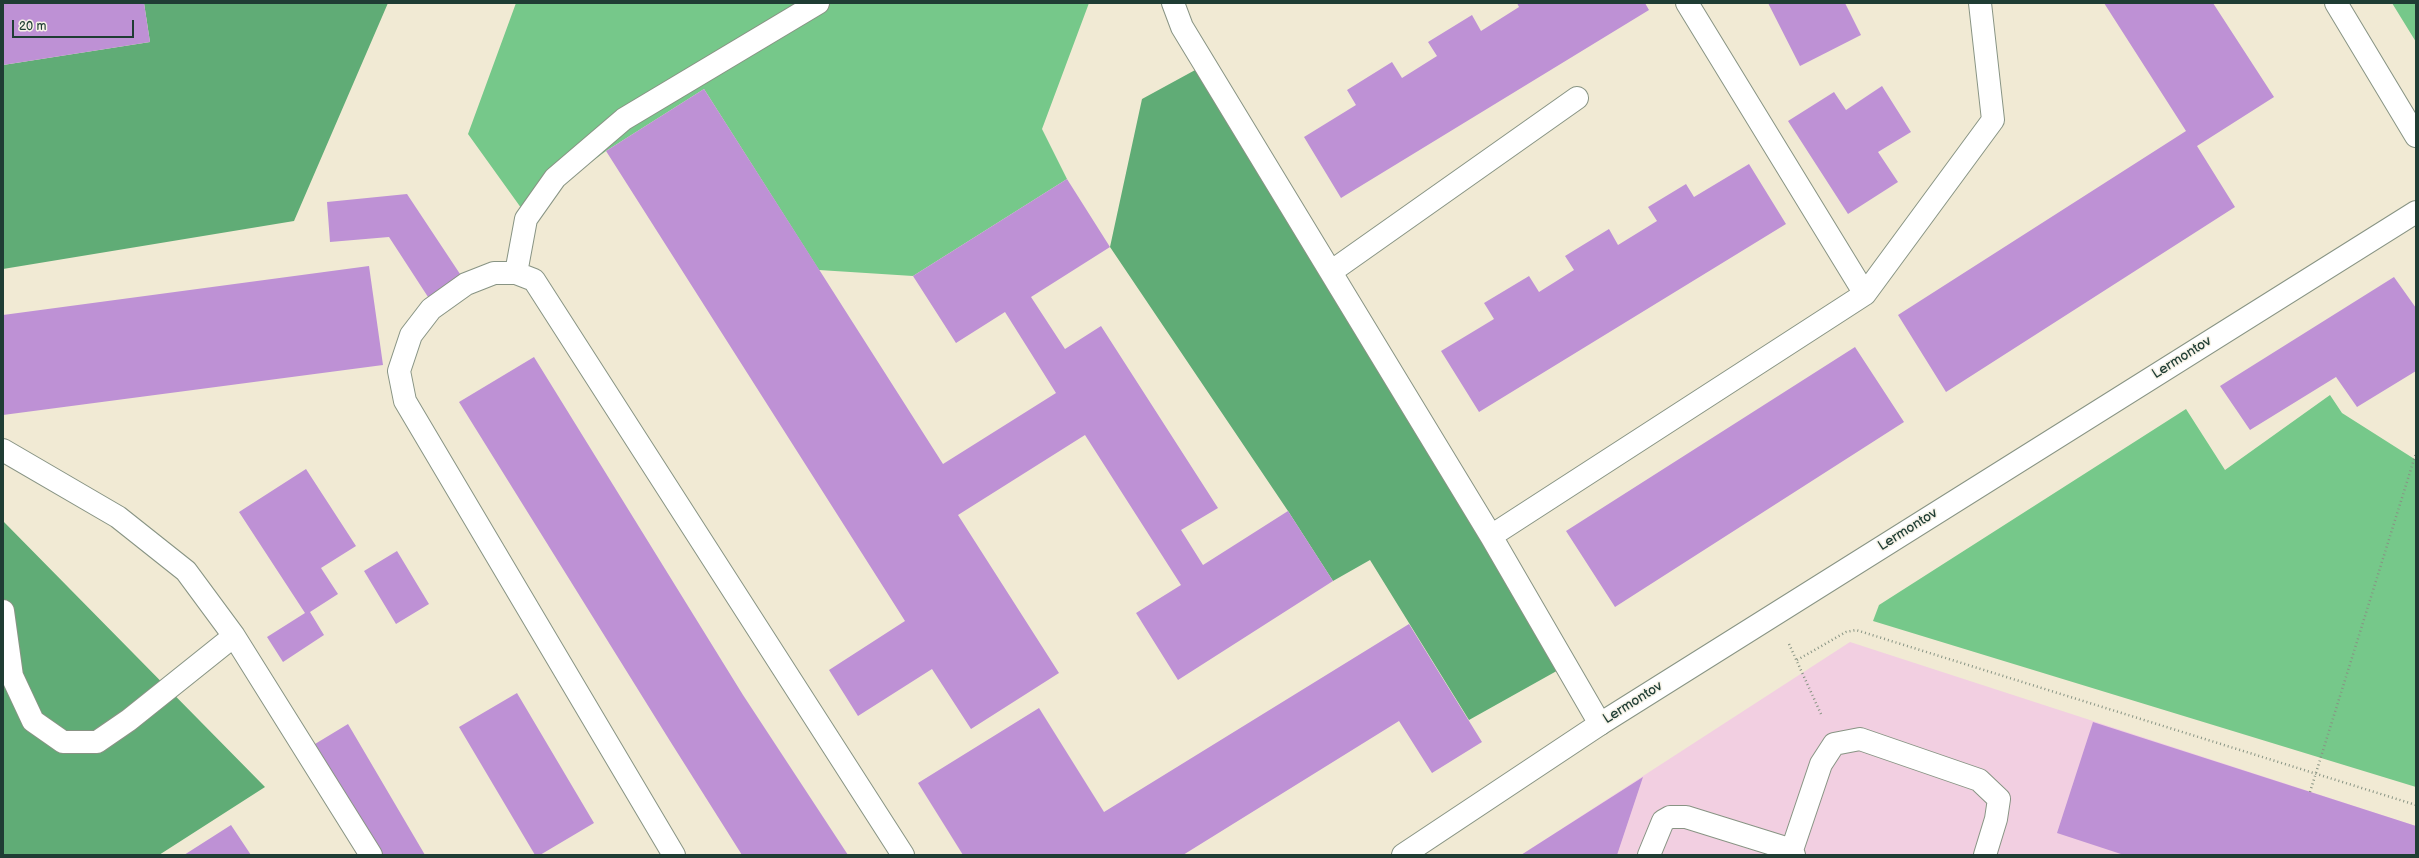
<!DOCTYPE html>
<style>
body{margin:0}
#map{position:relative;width:2419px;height:858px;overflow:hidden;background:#f1ead4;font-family:"Balsamiq Sans",sans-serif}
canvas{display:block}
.frame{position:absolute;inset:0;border:4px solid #1f3d34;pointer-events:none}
.scale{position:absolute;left:12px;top:20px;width:122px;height:18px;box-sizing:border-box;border:2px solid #1f3d34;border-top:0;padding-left:5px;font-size:12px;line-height:14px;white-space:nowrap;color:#1f3d34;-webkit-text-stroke:3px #f7f3e8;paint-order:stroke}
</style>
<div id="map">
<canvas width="2419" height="858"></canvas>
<div class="frame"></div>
<div class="scale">20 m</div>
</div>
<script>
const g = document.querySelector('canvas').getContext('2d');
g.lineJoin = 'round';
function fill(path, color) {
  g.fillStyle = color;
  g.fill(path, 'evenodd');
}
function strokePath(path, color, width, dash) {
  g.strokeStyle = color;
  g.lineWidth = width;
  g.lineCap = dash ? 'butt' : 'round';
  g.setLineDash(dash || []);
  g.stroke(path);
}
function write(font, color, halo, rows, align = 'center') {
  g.font = font + ' "Balsamiq Sans",sans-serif';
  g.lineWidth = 3;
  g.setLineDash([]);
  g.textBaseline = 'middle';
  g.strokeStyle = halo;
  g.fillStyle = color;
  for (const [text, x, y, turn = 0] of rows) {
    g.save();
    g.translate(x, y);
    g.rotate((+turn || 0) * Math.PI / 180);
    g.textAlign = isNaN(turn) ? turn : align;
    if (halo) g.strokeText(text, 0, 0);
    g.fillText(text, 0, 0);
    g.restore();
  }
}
fill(new Path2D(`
 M1850,642L2416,826V855H1521Z`), '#f2cfe1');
fill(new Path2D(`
 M516,3H1089L1042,129L1067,179L913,276L819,270L704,89L606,151L524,212L468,134Z
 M2392,3H2416V42Z
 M2330,395L2342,413L2416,460V787L1873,621L1879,605L2186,409L2225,470Z`), '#76c88a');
fill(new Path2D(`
 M144,3H388L294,221L3,269V65L150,42Z
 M1197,69L1562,668L1469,720L1370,560L1333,581L1288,511L1110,247L1142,99Z
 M3,521L265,787L159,855H3Z`), '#60ac76');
fill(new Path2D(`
 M3,3H144L150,42L3,65Z
 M1517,3H1645L1649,10L1341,198L1304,137L1356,105L1347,90L1392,62L1402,78L1437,56L1428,42L1472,15L1481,31L1519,7Z
 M1768,3H1845L1861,35L1800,66Z
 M2104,3H2213L2274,97L2197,146L2235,207L1946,392L1898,315L2186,131Z
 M1882,86L1911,132L1878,152L1898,182L1848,214L1788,121L1834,92L1846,110Z
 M704,89L943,464L1056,393L1005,312L956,343L913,276L1067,179L1110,247L1031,297L1065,349L1101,326L1218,508L1181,530L1203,565L1288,511L1333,581L1178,680L1136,613L1181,585L1085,435L958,515L1059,673L971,729L932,669L858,716L829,670L905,621L606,151Z
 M1749,164L1786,224L1479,412L1441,351L1494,319L1484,303L1529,276L1539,292L1574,270L1565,256L1609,229L1618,245L1657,221L1648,207L1686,184L1694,197Z
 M407,194L462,277L430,300L389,237L330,242L327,202Z
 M369,266L383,365L3,415V315Z
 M2394,277L2416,308V371L2357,407L2336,377L2250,430L2220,386Z
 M1855,347L1904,422L1615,607L1566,531Z
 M534,357L743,695L848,855H742L670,741L459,402Z
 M306,469L356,546L321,568L338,594L310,612L324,635L283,662L267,637L305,613L239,512Z
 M397,551L429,604L396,624L364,571Z
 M1409,624L1482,742L1432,773L1399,721L1183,855H963L918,783L1039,708L1104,812Z
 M517,693L594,823L540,855H535L459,727Z
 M2093,722L2416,826V855H2124L2057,833Z
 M348,724L425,855H381L315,744Z
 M1643,777L1617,855H1521Z
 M231,825L251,855H184Z`), '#be91d5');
const lane = new Path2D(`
 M1173,3L1182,27L1491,536
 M1687,3L1865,294
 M1332,271L1577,98
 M516,273L526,219L555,178L624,119L818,3
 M3,450L118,517L186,571L234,636L371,855
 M3,611L12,676L33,721L63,742H97L129,720L234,636
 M1600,724L1491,536L1865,294L1993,120L1980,3
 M674,855L405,401L399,371L411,335L431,309L466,284L494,273H516L534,280L903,855
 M1649,855L1663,821L1670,817H1686L1792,850
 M1794,855L1792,850L1821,764L1834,744L1860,739L1979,780L1999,799L1996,819L1985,855`);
const street = new Path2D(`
 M1403,855L1600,724L2416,212`);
const secondary = new Path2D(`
 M2336,3L2416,136`);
strokePath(lane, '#889484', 24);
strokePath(street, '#889484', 24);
strokePath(secondary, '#889484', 24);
strokePath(new Path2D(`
 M1789,644L1821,714
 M1797,660L1846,632L1856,630L2416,805
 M2310,792L2416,453`), '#889484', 2.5, [1, 3]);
strokePath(lane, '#fff', 22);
strokePath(street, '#fff', 22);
strokePath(secondary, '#fff', 22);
write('14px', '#1f3d34', '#f7f3e8', [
 ["Lermontov",2182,358,-32],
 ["Lermontov",1908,530,-32],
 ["Lermontov",1633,703,-32]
]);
</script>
